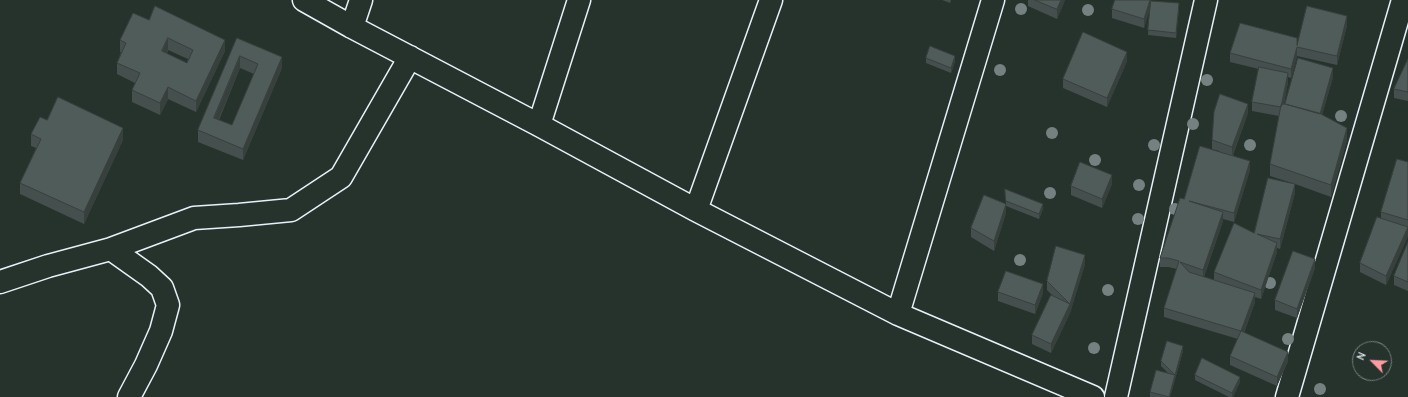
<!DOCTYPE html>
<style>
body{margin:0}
#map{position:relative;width:1408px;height:397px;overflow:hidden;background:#26332d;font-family:"Comic Neue",sans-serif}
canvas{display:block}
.north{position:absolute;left:1352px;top:341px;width:40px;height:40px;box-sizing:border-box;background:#26332d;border:1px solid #747f7e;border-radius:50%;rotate:294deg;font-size:11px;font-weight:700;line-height:16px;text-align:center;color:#e8f1f8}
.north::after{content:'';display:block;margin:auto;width:14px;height:18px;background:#ff9aa2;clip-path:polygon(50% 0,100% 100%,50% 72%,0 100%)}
</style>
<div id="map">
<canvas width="1408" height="397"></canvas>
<div class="north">N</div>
</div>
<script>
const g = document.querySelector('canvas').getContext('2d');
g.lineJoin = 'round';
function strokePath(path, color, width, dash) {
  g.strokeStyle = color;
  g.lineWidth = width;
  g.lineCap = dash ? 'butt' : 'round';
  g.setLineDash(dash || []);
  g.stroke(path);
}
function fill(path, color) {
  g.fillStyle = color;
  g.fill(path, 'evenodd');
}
const street = new Path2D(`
 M304,0L352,27L539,125L696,210L898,314L1093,397
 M352,27L361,0
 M539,125L579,0
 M696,210L771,0
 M111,249L149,276L162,288L168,305L161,331L146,365L129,397
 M0,282L48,266L111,249L194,218L239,215L291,210L341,177L410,57
 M898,314L993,0
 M1116,397L1206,0
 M1287,397L1403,0`);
strokePath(street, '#e8f1f8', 25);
strokePath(street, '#26332d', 22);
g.fillStyle = '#758080';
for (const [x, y] of [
 [1021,9],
 [1088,10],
 [1000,70],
 [1207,80],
 [1341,116],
 [1193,124],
 [1052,133],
 [1154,145],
 [1250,145],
 [1095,160],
 [1139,185],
 [1050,193],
 [1175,209],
 [1138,219],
 [1020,260],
 [1270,283],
 [1108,290],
 [1288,339],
 [1094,348],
 [1320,389]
]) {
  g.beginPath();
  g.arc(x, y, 6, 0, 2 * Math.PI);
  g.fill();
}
fill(new Path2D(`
 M942,0H951L950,3Z
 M1028,0H1065L1057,19L1028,6Z
 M1151,0V1L1179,8L1176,38L1148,35L1150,8L1144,28L1112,18V9Z
 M149,20L225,51L196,112L168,99L160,115L132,102V90L135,83L117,74V63L121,52H120V40ZM168,50L188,59L187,63L167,54Z
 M1347,25L1337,65L1297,56L1291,78L1288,77V82L1284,104H1285L1333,77L1322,115L1347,140L1331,197L1295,184V193L1280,249L1277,248V252L1261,299L1255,297V302L1244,333L1288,361L1277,386L1230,365V356L1238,339L1164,317V308L1177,269L1168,267H1160V258L1184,199L1219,151L1212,149V140L1248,113L1233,155L1250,170L1234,222L1223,219V221L1204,277L1214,280V272L1254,233L1292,183L1270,176V164L1279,116L1252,111V102L1259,69L1230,62V53L1297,44Z
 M237,38L282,68L243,160L198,142V130ZM240,68L254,74L232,125L219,120Z
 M926,58L955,61L951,73L926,63Z
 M1408,59V101L1394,98V89Z
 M1127,61L1107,107L1063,88V79Z
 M47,120L123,140L84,224L20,194V183L36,148L31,146V134Z
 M1408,162V236L1386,285L1360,272V263L1381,219V212Z
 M1112,184L1102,208L1071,195V186Z
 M1005,189L1043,209L1039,219L1006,206V213L994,251L971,237V228L1006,204Z
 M1408,242V291L1394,285V276Z
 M1085,264L1070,313L1051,353L1032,344V335L1053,296L1047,290V281Z
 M1315,268L1297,318L1275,310V300Z
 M998,292L1043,293L1035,314L998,301Z
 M1183,351L1170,397H1150V392L1169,374L1161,366V361Z
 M1195,375L1240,382L1233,397H1229L1195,380Z`), '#454f4d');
fill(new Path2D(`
 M1061,0H1065L1057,19V9Z
 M1150,0H1151V6L1144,28V19Z
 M1179,3V8L1176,38V33Z
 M1347,16V25L1337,65V56Z
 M168,38V50L162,63V51Z
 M225,40V51L196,112V101Z
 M1297,47V56L1291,78V69Z
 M1127,52V61L1107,107V98Z
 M240,56V68L214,130V118Z
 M955,56V61L951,73V68Z
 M282,57V68L243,160V149Z
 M1333,68V77L1319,125V116Z
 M1288,73V82L1281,117V108Z
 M168,87V99L160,115V103Z
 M1248,104V113L1232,156V147Z
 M123,128V140L84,224V212Z
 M1347,128V140L1331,197V185Z
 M1250,161V170L1234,222V213Z
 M1112,175V184L1102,208V199Z
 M1295,184V193L1280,249V239Z
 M1006,204V213L994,251V241Z
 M1043,204V209L1039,219V214Z
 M1223,212V221L1203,279V270Z
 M1408,227V236L1386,285V276Z
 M1277,243V252L1261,299V290Z
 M1085,255V264L1070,313L1051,353V344L1070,304Z
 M1315,259V268L1297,318V309Z
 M1043,284V293L1035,314V305Z
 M1255,293V302L1241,340V331Z
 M1183,346V351L1170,397H1169Z
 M1288,352V361L1277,386V377Z
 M1240,377V382L1233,397H1232V393Z`), '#38403e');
const building = new Path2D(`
 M1035,0H1061L1057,9Z
 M1115,0H1150L1144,19L1112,9Z
 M1151,1L1179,3L1176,33L1148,30Z
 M155,6L225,40L196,101L168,87L160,103L132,90L140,73L117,63L126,43L120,40L133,13L149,20ZM168,38L193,50L187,63L162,51Z
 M1307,6L1347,16L1337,56L1297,47L1291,69L1230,53L1240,23L1297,38V45Z
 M1083,32L1127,52L1107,98L1063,79Z
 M237,38L282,57L243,149L198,130ZM240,56L258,64L232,125L214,118Z
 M930,46L955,56L951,68L926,58Z
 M1298,58L1333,68L1320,114L1285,104Z
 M1408,59V92L1394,89Z
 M1259,67L1288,73L1281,107L1252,102Z
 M1220,94L1248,104L1232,147L1212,140L1214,112Z
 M58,97L123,128L84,212L20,183L41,139L31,134L40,117L47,120Z
 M1285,104L1319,113L1347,128L1331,185L1270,164L1281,105Z
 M1200,146L1250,161L1234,213L1189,201L1223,212L1203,270L1180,262L1189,272L1255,293L1241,331L1288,352L1277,377L1230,356L1241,331L1164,308L1179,261L1168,258H1160L1180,198L1184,199Z
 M1397,159L1408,162V220L1381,212Z
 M1080,162L1112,175L1102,199L1071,186Z
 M1268,178L1295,184L1280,239L1257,234L1277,243L1261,290L1214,272L1234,223L1254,233Z
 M1005,189L1043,204L1039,214L1006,201Z
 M984,195L1006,204L994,241L971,228Z
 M1377,217L1408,227L1386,276L1360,263Z
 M1408,242V282L1394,276Z
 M1056,246L1085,255L1070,304L1047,281Z
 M1293,251L1315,259L1297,309L1275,300Z
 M1006,271L1043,284L1035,305L998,292Z
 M1051,295L1070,304L1051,344L1032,335Z
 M1167,341L1183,346L1169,397L1150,392L1156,370L1175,375L1161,361Z
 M1202,358L1240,377L1232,393L1195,375Z`);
fill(building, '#505c59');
strokePath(building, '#38403e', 1);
</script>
